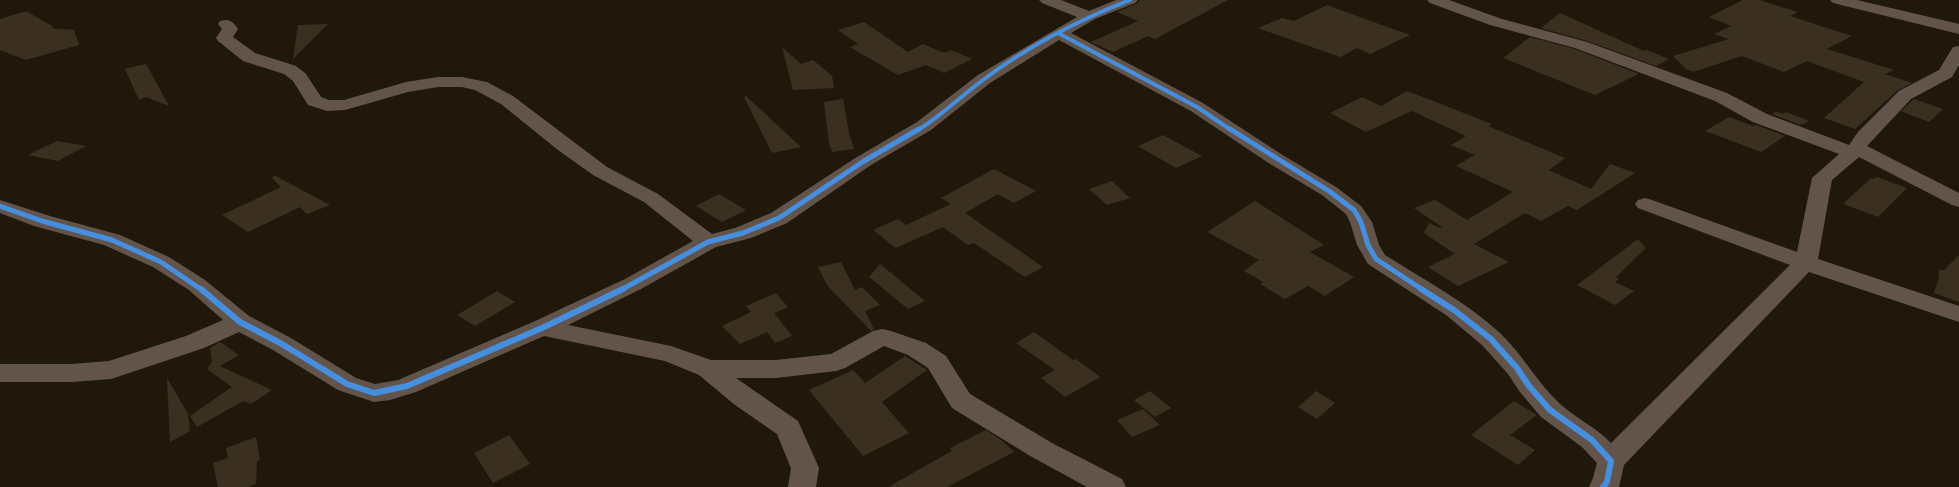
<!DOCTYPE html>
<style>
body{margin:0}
canvas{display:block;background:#20180b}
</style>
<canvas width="1959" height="487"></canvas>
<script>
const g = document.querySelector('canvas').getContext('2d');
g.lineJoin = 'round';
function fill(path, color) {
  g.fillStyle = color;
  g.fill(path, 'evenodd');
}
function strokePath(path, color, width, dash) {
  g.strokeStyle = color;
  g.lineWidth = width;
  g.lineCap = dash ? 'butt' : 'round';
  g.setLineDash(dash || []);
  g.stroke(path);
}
fill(new Path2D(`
 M1140,0H1228L1155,39L1148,36L1113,52L1091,42L1138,21L1117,12L1136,4Z
 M1743,0H1759L1798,12L1790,16L1852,36L1827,49L1894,70L1885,74L1912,83L1898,90L1855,129L1824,118L1864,82L1807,61L1784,72L1742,56L1693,72L1686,69L1673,56L1729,39L1714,34L1731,26L1709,17Z
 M1327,5L1376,23L1410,35L1370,54L1357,48L1340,57L1258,28L1282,18L1294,21Z
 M26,11L54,27L50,28L74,30L79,45L26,60L0,50V19Z
 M1560,13L1644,51L1647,50L1669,59L1656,66L1587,41L1541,28Z
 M864,22L908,52L923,44L944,53L951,50L972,59L944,73L926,65L898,75L850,47L858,44L838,30Z
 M328,24L293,59L298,25Z
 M1530,37L1575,49L1639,74L1595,95L1503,58Z
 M782,47L801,64L813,60L832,76L834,88L793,90Z
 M146,64L169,106L146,97L139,100L125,69Z
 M1407,91L1492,124L1488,126L1565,158L1549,170L1591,189L1610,164L1635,173L1577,210L1568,206L1541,221L1525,213L1474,244L1509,262L1458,286L1428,267L1455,254L1424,233L1429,223L1440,228L1442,227L1414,208L1435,200L1467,220L1513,192L1456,166L1475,155L1451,145L1466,136L1412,111L1366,132L1330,113L1362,97L1381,106Z
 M746,96L801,147L772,153L744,97Z
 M843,99L849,133L854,149L832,152L829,144L824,102Z
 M1914,99L1943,109L1929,122L1901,111Z
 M1776,112L1783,114L1786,112L1809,121L1801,125L1772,114Z
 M1729,117L1753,126L1756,125L1785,136L1761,152L1705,131Z
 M1163,135L1202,156L1176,168L1138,146Z
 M57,141L86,146L58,161L28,155Z
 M994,169L1036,191L1014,203L998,194L965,213L1043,267L1025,277L974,243L968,245L943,227L896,248L873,230L898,219L906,225L951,204L941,198Z
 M274,175L330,205L307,214L300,207L248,232L222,215L281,187L272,178Z
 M1877,177L1907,188L1878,217L1843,204L1871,178L1874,179Z
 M1112,181L1130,198L1107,205L1089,189Z
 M719,194L746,210L722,222L696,206Z
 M1255,201L1324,245L1310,252L1354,277L1325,296L1308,286L1285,299L1260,284L1263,282L1244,271L1259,260L1207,232Z
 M1638,239L1646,248L1616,277L1619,279L1615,282L1634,291L1615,305L1577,285Z
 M1959,255V302L1934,293L1939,277V270H1944Z
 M841,262L855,290L862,287L880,305L865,311L874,329L871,331L827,285L818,267Z
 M880,264L925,301L908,309L869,277Z
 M497,291L515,302L475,326L457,315Z
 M776,293L788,307L774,313L792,336L775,343L767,332L740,344L722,326L751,312L746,306Z
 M1034,332L1073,360L1076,359L1100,377L1065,397L1041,378L1055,370L1016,343Z
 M220,342L239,355L220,366L272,390L251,404L243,401L197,427L190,416L232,387L207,369L212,362L210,348Z
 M905,356L927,370L882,402L909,433L863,456L809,390L853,370L865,383Z
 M167,378L188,414L190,431L170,442Z
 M1150,391L1171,408L1155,417L1134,400Z
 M1316,391L1335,403L1317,419L1298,407Z
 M1514,401L1537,415L1510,435L1535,450L1518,465L1471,435Z
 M1143,409L1160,425L1132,437L1117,420Z
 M986,430L1004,442L1014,452L947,487H888L952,451L950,448Z
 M509,435L530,464L493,483L474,453Z
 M256,437L260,460L257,461L256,484L248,487H218L213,463L228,458L226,448Z`), '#3b301f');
fill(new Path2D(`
 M1039,0H1061L1089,11L1116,0H1138L1135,3L1095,19L1071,33L1203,103L1281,154L1336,187L1361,206L1372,222L1379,245L1385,255C1423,279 1466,302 1500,333C1522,354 1537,382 1559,403C1575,418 1596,427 1611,443L1790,265L1638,208L1635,204L1638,200L1645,198L1652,200L1797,252L1812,178L1839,154L1753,122L1715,101L1575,48L1490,25L1430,3L1427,0H1449L1502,19L1587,42L1727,93L1767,114L1849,145L1858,132L1899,91L1939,70L1953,47L1959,46V65L1952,77L1911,99L1867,146L1959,193V207L1952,205L1859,157L1832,180L1818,259L1959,306V322L1809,272L1624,465L1619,487H1589L1593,478L1597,463L1582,447L1541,417L1520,392L1508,374L1482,345L1446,315L1368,264L1357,245L1350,222L1346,214L1322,195L1267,162L1191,111L1059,40L990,83L931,130L871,165L787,223L751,238L716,247L641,289L568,325L671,346L711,360H776L831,354L873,331L882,329L891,331L926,343L946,356L970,394L1052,443L1122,479L1126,487H1087L1032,457L952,408L928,368L908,355L884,346L845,368L836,371L776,378H736L798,421L819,468L816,487H788L791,468L777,434L735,405L699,375L665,361L544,336L416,392L390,400L374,402L338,390L273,350L239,332L204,348L111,379L72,382H0V364H72L109,361L186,336L223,320L189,290L153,267L104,245L34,226L0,213V200L50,216L120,235L169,257L205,280L249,316L291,338L356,378L375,384L398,380L533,322L625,279L693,241L644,202L593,175L558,150L501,104L475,90L462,87H438L408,92L345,110L327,111L308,105L293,81L284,74L243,61L218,41L216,38L222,29L218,24L220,21C230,18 233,22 238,29L233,37L255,53L296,66L306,74L321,97L329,100H344L406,82L438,77H462L487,82L513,96L607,167L658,194L712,234L735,228L771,213L857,157L917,122L978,75L1077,17L1042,3Z
 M1830,0H1857L1959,24V34L1833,3Z`), '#63544b');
strokePath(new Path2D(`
 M1058,33L1197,107L1231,130
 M918,130C941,116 961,96 983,80C1027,47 1079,20 1130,0`), '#468fdf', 4);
strokePath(new Path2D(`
 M1230,129L1329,191L1354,210L1361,222L1368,245L1376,259L1423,290
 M0,206L42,221L112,240L161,262L202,290
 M621,290L708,242L743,233L779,218L864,161L919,129`), '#468fdf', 5);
strokePath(new Path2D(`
 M201,289L240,322L282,344L347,384L374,393L407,386L542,328L623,289
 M1421,289L1454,310L1491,339L1517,368L1529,386L1550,410L1592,440L1611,461L1607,482L1603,487`), '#468fdf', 6);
</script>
